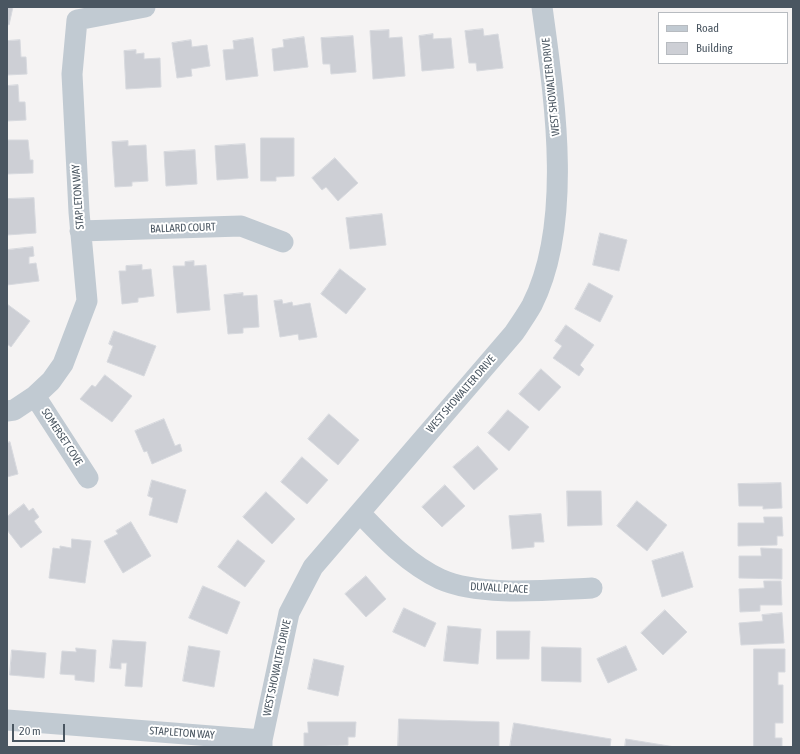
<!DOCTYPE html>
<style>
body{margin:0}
#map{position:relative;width:800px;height:754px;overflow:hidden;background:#f5f3f3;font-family:"Asap Condensed",sans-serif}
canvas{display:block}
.frame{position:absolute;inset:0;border:8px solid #4a5661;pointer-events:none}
.legend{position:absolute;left:658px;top:12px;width:130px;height:52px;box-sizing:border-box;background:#fff;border:1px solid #b7bbc0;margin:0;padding:5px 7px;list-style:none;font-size:12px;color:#4a5661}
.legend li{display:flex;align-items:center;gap:8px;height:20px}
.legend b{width:20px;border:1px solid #b7bbc0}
.scale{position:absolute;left:12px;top:724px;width:53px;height:18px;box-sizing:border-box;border:2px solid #4a5661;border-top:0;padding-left:5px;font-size:12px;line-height:14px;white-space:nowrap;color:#4a5661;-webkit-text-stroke:3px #fff;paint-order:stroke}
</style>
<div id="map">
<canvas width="800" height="754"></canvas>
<div class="frame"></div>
<ul class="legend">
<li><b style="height:5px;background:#c1cad2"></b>Road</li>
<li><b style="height:11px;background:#cdcfd5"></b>Building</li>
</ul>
<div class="scale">20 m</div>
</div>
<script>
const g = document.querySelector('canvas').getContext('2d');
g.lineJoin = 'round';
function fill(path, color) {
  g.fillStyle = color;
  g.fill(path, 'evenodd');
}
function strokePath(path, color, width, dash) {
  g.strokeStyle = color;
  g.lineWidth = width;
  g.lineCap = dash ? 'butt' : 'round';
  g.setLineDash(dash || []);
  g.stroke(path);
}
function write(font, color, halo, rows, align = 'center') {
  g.font = font + ' "Asap Condensed",sans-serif';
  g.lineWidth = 4;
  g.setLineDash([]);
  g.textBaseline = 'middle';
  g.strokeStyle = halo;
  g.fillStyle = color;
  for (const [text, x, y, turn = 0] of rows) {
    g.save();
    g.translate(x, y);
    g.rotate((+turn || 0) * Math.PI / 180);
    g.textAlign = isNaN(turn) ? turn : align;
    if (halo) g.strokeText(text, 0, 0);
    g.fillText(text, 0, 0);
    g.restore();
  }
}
const building = new Path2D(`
 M7,7H13L9,25L7,24Z
 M483,29L484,36L498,34L503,68L477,71L476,63H469L465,31Z
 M389,30V38L402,37L405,76L373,79L370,31Z
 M433,34V39L451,38L454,68L422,71L419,36Z
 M353,36L356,72L331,74L330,64H323L321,38Z
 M304,37L308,67L274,71L272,49L284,47L283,40Z
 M253,38L258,76L226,80L223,50L234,49L233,41Z
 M20,40L21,57H26L27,74L7,75V41Z
 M191,40L192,47L207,45L210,66L191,69L192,76L177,78L172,43Z
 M136,50V54L144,53V59L160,58L161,87L126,89L124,51Z
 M18,85L19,102H25L26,120L7,121V86Z
 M261,138H294V176L276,177V181H261Z
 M7,140H28L30,160H33V173L7,174Z
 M128,141V146L146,145L148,181L132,182V186L115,187L112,142Z
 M245,144L248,178L217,180L215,146Z
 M195,150L197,184L166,186L164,152Z
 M335,158L358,183L338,201L326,187L322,190L312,178Z
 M34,198L36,233L7,235V199Z
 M382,214L386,245L350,249L346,218Z
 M600,233L627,240L619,271L593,265Z
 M33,247L34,256L29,257V264L36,263L39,281L7,285V250Z
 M194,261V266L206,265L210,310L177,313L173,266H185V262Z
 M142,265V270L151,269L154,296L138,298V302L122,304L119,271H126V266Z
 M340,269L366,289L346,314L321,294Z
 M589,283L613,296L600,322L575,309Z
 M243,293V296L257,295L259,327L243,328V333L228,334L224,295Z
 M282,300L283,304L292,302L293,306L310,303L317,337L299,340L298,334L280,337L274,301Z
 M7,304L30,321L11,347L7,344Z
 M566,325L594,345L580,365L584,369L579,376L553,358L562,346L555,341Z
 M114,331L156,346L144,376L107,362L113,346L109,344Z
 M541,369L561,387L539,411L519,394Z
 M105,375L132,396L112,422L80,399L92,385L95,387Z
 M508,410L529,427L509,451L488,433Z
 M329,414L359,440L338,465L308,439Z
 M164,419L175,446L180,444L182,451L152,464L147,451L144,452L135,431Z
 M10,442L18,474L7,477V443Z
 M478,446L498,469L474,490L453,467Z
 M302,457L328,480L307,504L281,482Z
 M152,480L186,490L177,523L149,515L153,498L148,496Z
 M781,483L782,508L763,509V506H739L738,484Z
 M445,485L465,506L442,527L422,507Z
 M567,491H601L602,525L568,526Z
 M266,492L295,519L272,544L243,517Z
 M637,501L667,525L647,551L617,526Z
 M24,504L29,511L33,508L39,517L34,521L42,532L21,548L7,530V517Z
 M541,514L544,542H534V547L512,549L509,516Z
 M764,517H782L783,536H777V545L738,546V523H764Z
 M131,522L151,556L123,573L104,541L118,534L116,531Z
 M72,539L91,541L85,583L49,578L53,548L60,549V546L71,548Z
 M238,540L265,561L245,587L218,567Z
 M761,548L782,549V579L739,578V556H761Z
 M683,552L693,587L662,597L652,561Z
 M366,576L386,599L366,617L345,594Z
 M764,581H781L782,605H760V611L740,612L739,589L764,588Z
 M203,586L240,602L227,634L189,618Z
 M404,608L436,623L425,647L393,632Z
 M665,610L687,632L663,655L641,633Z
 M782,613L784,643L741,645L739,623L763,621L762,615Z
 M448,626L481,629L478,664L444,661Z
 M497,631H530L529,659H497Z
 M113,640L146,642L142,687L125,686L127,663H121V669L110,668Z
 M189,646L220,651L214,687L183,681Z
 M626,646L637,670L608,683L597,659Z
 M542,647L581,648V682L542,681Z
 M76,648L96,650L94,682L75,680V675L60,674L62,651L76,652Z
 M754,649H785V672H778V685H783V723H775V738H782V747H754Z
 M12,650L46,653L44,678L10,675Z
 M314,659L344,666L338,696L308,689Z
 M399,719L499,722V747H398Z
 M308,722H356L355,737H348V745L304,747V733H308Z
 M514,723L611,739L610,747H510Z
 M626,739L675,747H625Z`);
fill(building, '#cdcfd5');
strokePath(building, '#d7d9de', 1);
strokePath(new Path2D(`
 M80,231L241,226L283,242
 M35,396L88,478
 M7,411L14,410L35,396L51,381L63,364L87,301L79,212L72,74L77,20L145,7
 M360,513C384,538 408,564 440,579C480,597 548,590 592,588
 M7,720L262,740
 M262,747V740L289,613L313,567L514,333C520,324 527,314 532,305C574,222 554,95 542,7`), '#c1cad2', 21);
write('11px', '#4a5661', '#fff', [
 ["WEST SHOWALTER DRIVE",551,87,-96],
 ["STAPLETON WAY",78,197,-94],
 ["BALLARD COURT",183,228,-2],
 ["WEST SHOWALTER DRIVE",461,394,-49],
 ["SOMERSET COVE",62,437,57],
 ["DUVALL PLACE",499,588,3],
 ["WEST SHOWALTER DRIVE",277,668,-78],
 ["STAPLETON WAY",182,733,4]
]);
</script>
